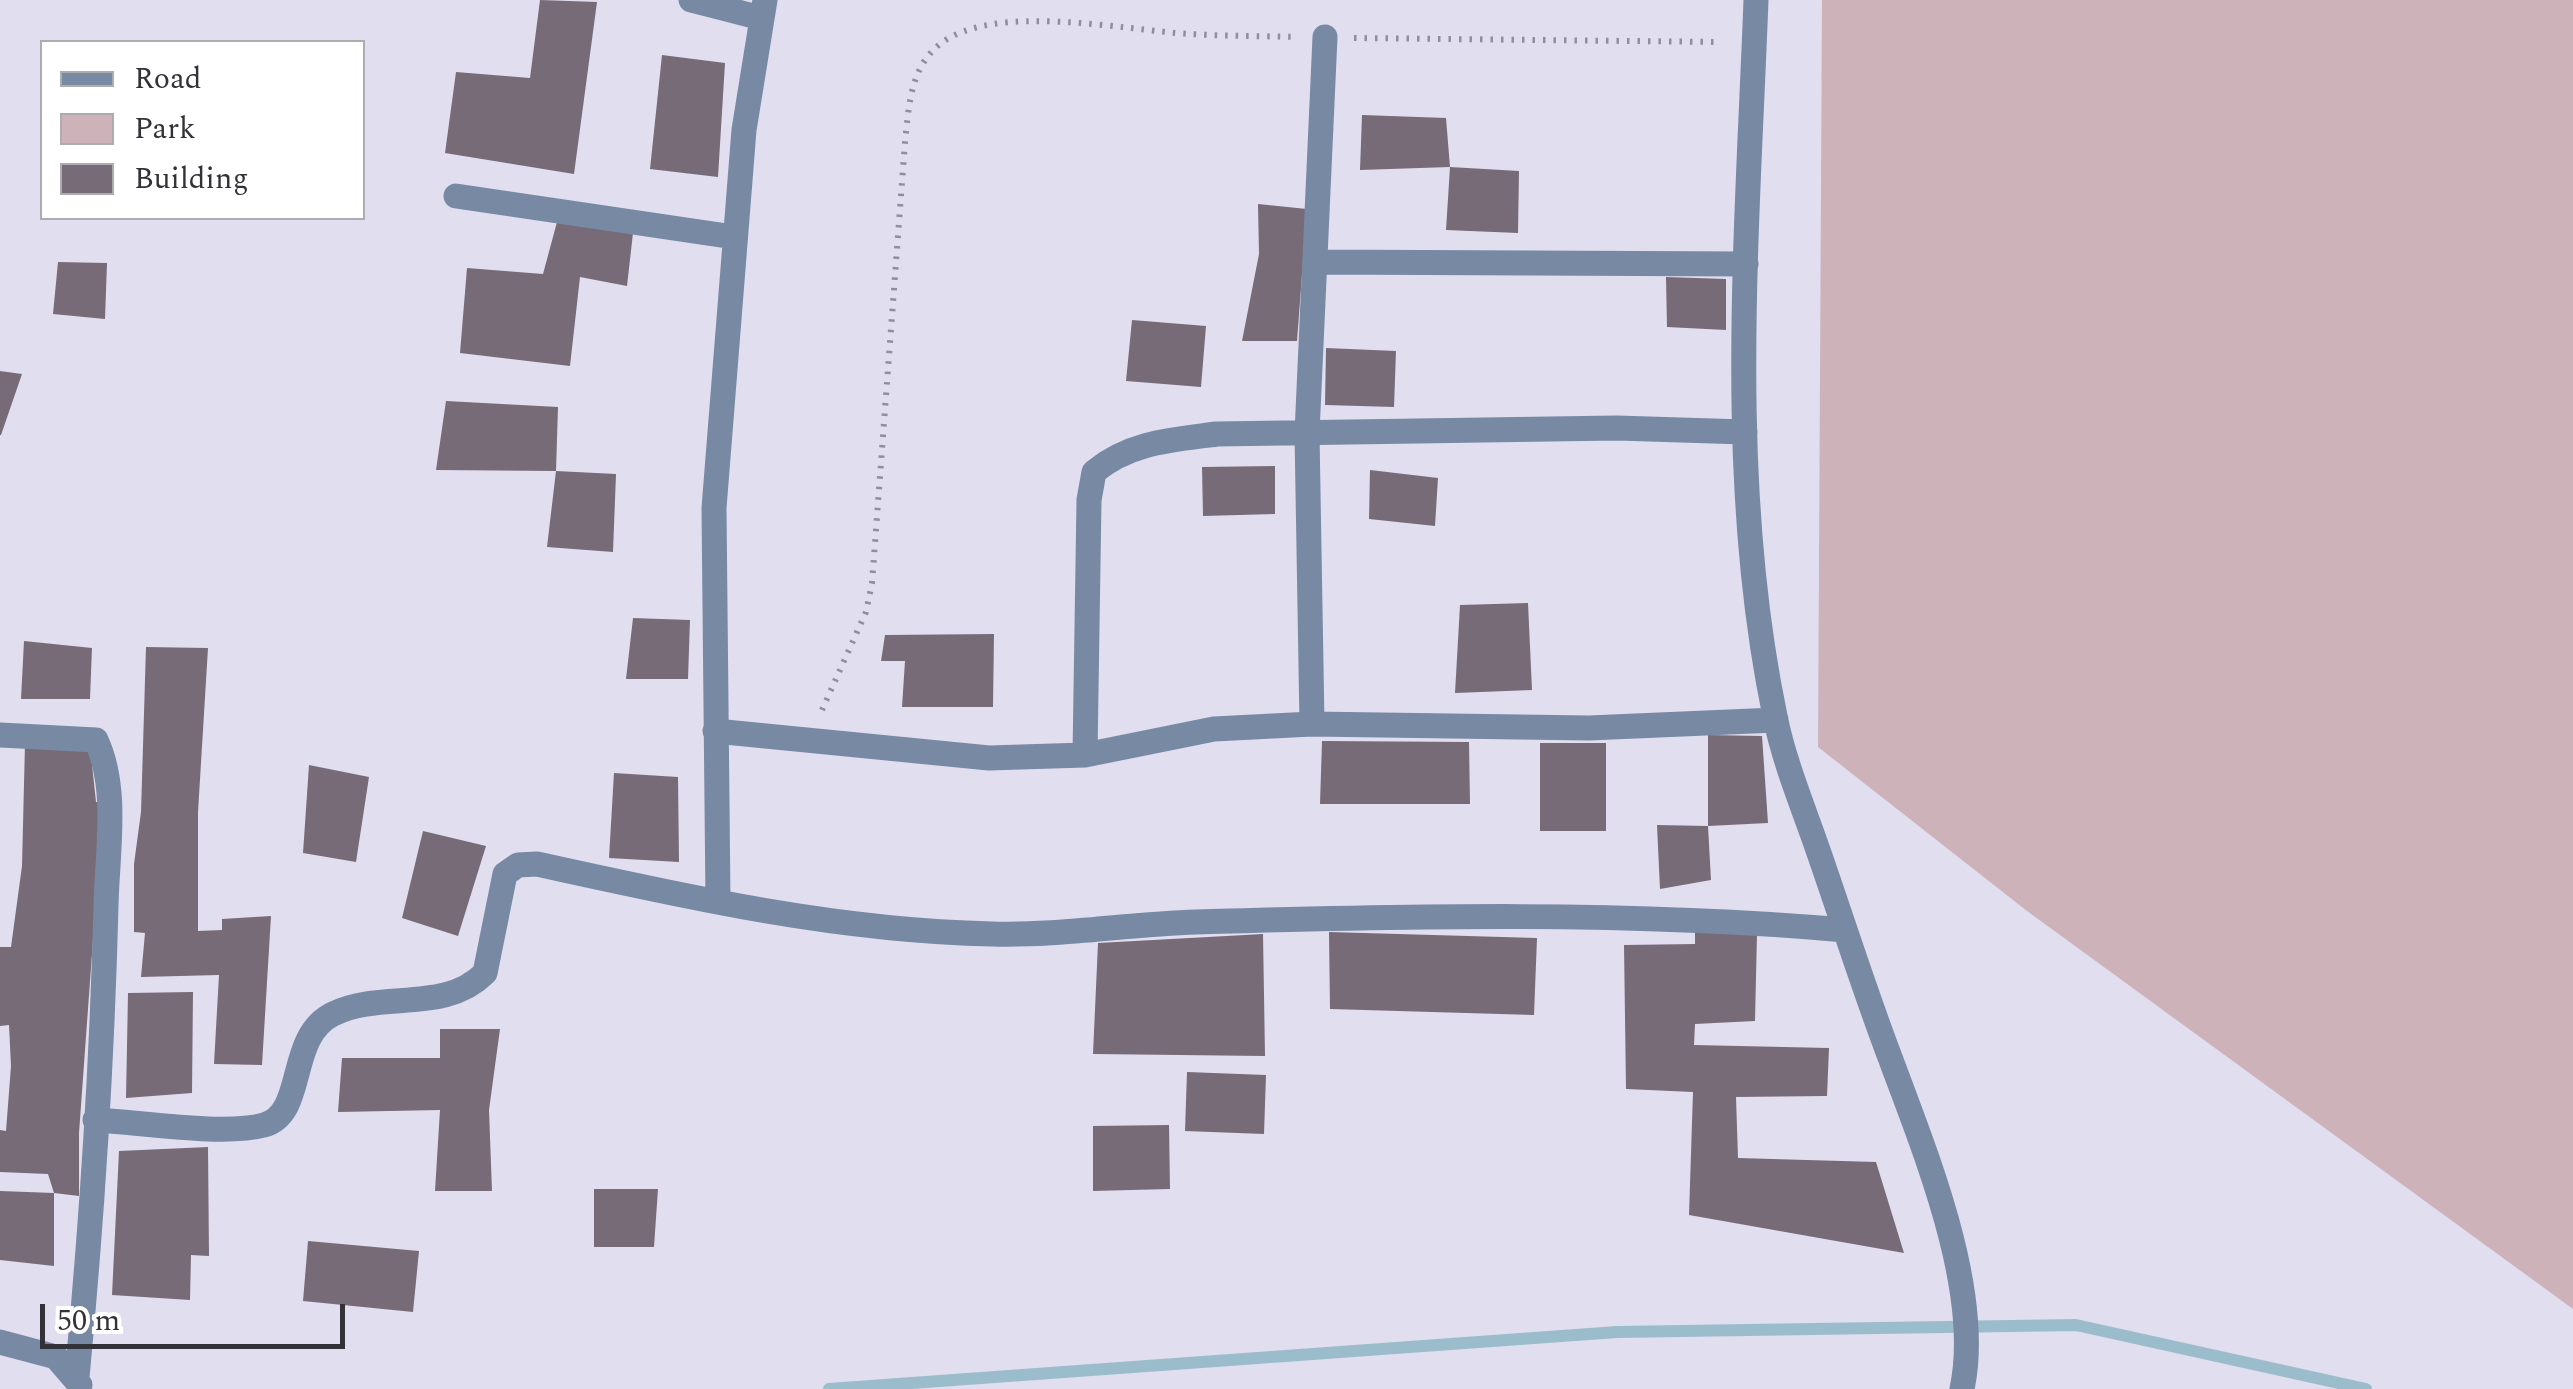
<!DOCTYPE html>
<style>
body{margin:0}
#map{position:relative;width:2573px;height:1389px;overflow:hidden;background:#e1def0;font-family:Spectral,serif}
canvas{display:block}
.legend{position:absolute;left:40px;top:40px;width:325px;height:180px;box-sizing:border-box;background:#fff;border:2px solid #adadb0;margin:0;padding:12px 18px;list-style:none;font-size:30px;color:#333239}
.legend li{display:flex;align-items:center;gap:20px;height:50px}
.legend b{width:50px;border:2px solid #adadb0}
.scale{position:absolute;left:40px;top:1304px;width:305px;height:45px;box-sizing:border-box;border:5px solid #333239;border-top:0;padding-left:12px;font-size:30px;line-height:35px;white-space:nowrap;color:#333239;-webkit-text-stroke:8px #fff;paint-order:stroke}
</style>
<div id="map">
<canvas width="2573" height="1389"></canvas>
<ul class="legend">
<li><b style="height:12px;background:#7889a4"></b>Road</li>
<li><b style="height:28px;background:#cdb3b9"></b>Park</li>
<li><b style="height:28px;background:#786b78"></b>Building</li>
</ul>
<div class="scale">50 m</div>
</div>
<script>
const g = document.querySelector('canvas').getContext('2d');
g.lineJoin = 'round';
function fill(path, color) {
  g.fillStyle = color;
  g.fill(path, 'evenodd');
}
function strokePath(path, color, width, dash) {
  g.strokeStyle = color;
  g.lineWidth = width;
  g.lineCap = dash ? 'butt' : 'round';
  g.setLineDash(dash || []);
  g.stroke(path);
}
fill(new Path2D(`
 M1822,0H2573V1309L2027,911L1818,747Z`), '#cdb3b9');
strokePath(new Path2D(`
 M829,1389L1617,1332L2076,1325L2366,1389`), '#9bbdcb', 12);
fill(new Path2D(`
 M540,0L597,2L574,174L445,153L456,72L530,78Z
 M662,55L725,63L718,177L650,169Z
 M1362,115L1446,118L1450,167L1360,170Z
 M1450,167L1519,171L1518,233L1446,230Z
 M1258,204L1307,209L1297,341H1242L1259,254Z
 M557,222L633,233L627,286L580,277L570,366L460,353L467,268L543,274Z
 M58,262L107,263L105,319L53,314Z
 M1666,277L1726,279V330L1667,327Z
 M1132,320L1206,326L1201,387L1126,381Z
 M1326,348L1396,351L1394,407L1325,405Z
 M0,371L22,374L1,435H0Z
 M446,401L558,407L556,471L616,474L613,552L547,547L556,471L436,470Z
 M1275,466V514L1203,516L1202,467Z
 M1370,470L1438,478L1435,526L1369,519Z
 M1528,603L1532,690L1455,693L1460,605Z
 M633,618L690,620L688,679H626Z
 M994,634L993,707H902L905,661H881L885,635Z
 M24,641L92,648L90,699H21Z
 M146,647L208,648L198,812V931L222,930V919L271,916L262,1065L214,1064L219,975L141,977L145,933L134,932V864L141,812Z
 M1708,735L1762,736L1768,823L1708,826Z
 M1322,741L1469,742L1470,804H1320Z
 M25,743L90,746L96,802H103L79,1133V1196L54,1193L48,1174L0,1172V1130L6,1131L11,1066L9,1025L0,1026V947H11L22,866Z
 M1540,743H1606V831H1540Z
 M309,765L369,777L356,862L303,853Z
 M614,773L678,777L679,862L609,858Z
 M1657,825L1708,826L1711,880L1660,889Z
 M423,831L486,846L458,936L402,918Z
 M1329,932L1537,938L1534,1015L1330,1009Z
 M1695,932L1757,934L1755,1021L1695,1024L1694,1045L1829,1048L1827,1096L1736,1097L1738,1158L1876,1162L1904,1253L1689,1215L1693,1092L1626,1089L1624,945L1695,944Z
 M1263,934L1265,1056L1093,1054L1098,943Z
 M193,992L192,1093L126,1098L128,993Z
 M440,1029H500L489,1110L492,1191H435L440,1110L338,1112L342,1058H440Z
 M1187,1072L1266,1075L1264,1134L1185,1131Z
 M1169,1125L1170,1189L1093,1191V1126Z
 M208,1147L209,1256L191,1255L190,1300L112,1295L119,1151Z
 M594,1189H658L654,1247H594Z
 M0,1191L54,1193V1266L0,1260Z
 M308,1241L419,1251L413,1312L303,1301Z`), '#786b78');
strokePath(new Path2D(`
 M1354,38L1721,42
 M822,710L866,612L872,583L905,142C909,106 910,68 940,44C994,2 1124,30 1189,34C1225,36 1261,36 1296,37`), '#908e9b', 6, [2.5, 8]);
strokePath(new Path2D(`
 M691,0L761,18
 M1756,0C1747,238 1726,481 1775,716C1784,762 1804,809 1819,853C1843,922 1865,992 1891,1060C1925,1152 1983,1291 1962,1389
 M456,196L734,237
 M1315,262L1746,264
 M1312,724L1307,433L1325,37
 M715,731L989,758L1085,755L1214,729L1312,724L1589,728L1776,720
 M0,735L96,740C119,789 107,853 106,906C102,1063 92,1220 77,1377
 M1085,755L1089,500L1094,472C1130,442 1172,440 1217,434L1617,428L1745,432
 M718,902L714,508L744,130L765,0
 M95,1120C140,1122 223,1136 264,1125C307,1113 286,1037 333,1014C382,990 444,1014 485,973L505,874L518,865L537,864C686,897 838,931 992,934C1059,936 1128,924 1196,922C1413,916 1628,911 1845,930
 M0,1342L56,1357L80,1385`), '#7889a4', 25);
</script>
